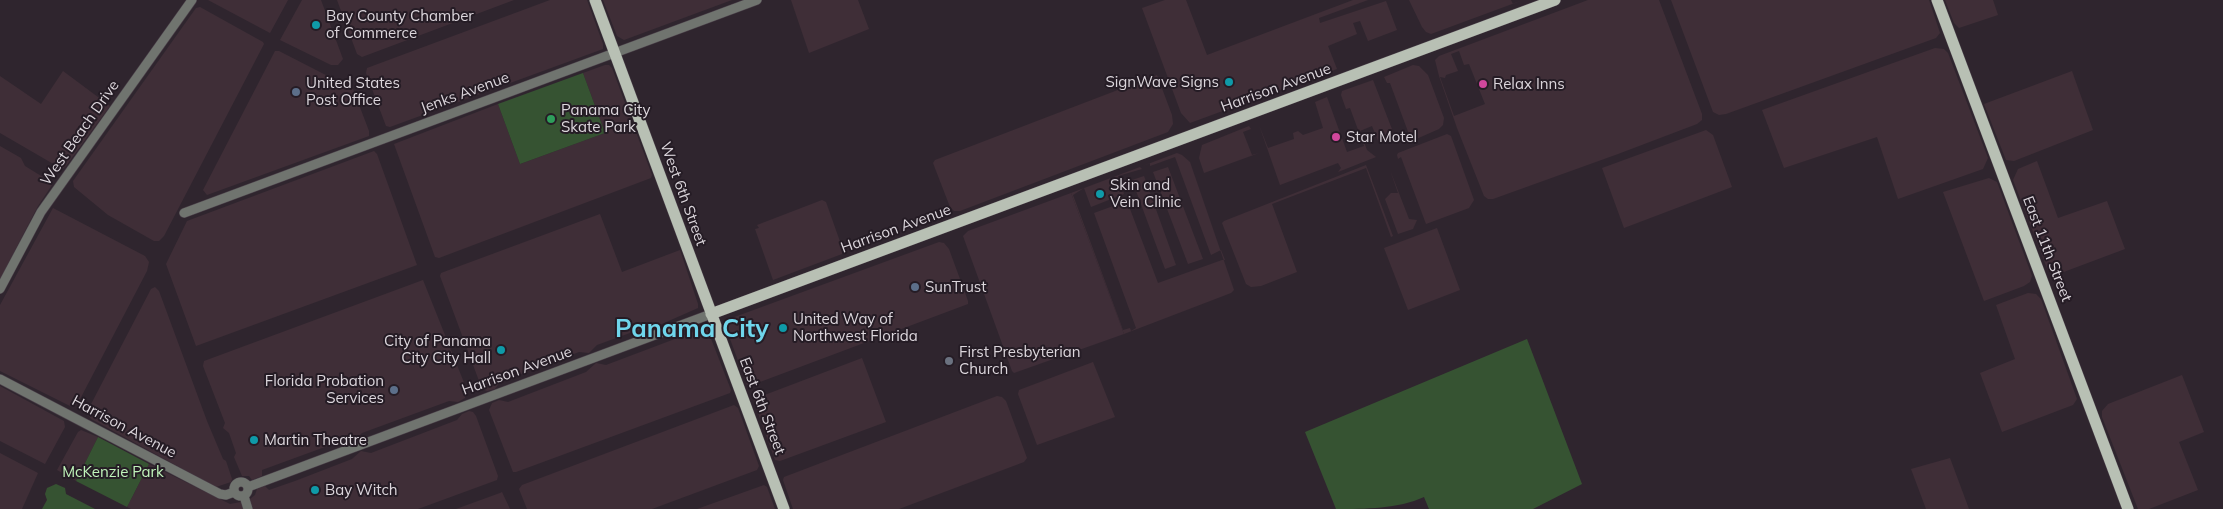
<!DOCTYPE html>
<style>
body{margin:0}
canvas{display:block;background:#2f252e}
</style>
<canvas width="2223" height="509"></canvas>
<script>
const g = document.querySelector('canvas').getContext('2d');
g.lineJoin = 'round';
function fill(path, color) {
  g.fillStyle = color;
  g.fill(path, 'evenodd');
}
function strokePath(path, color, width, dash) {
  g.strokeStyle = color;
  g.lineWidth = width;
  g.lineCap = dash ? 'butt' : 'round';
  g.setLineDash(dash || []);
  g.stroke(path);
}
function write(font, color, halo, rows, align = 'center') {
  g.font = font + ' Mulish,sans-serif';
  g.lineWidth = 4;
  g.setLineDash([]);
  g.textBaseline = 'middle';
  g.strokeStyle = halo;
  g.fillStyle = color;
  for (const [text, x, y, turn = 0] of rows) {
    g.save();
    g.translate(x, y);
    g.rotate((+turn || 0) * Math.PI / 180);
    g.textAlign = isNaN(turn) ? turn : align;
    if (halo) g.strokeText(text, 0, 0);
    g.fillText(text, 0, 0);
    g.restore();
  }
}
fill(new Path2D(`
 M208,0H288L270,33Z
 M302,0H321L343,59L338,65H331L280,40Z
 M337,0H514L362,57L357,54Z
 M550,0H587L603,44V49L390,127L386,126L366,73L367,68Z
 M603,0H732L624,40L617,36Z
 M791,0H858L869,29L809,53Z
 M1165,0H1186L1207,55L1353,0H1368L1319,18L1320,23L1386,1L1397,30L1368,41L1360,21L1353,23L1357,34L1328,46L1337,69L1190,123L1181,113L1142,8Z
 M1409,0H1511L1513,4L1523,0L1431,34L1426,32L1422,27Z
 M1588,0H1659L1702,114V120L1697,124L1618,154L1493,199H1488L1484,196L1457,128L1439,76L1435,60L1439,56ZM1459,51L1464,65L1469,64L1485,104L1454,116L1440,77L1445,78L1446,75L1458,71L1451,54Z
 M1671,0H1929L1940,33L1936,38L1726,114L1719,115L1713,112Z
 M1945,0H1993L1998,15L1959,28L1954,23Z
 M200,7L263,42L264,44L164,236L159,241H154L108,215L74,187L73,181L196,8Z
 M1935,48L1944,49L1948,53L1988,158L1983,169L1898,199L1877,137L1784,168L1762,110Z
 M275,51H279L353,89L369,131V136L207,195L203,190Z
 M605,65H609L612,68L652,175L651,178L439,258L435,257L394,144L498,104L520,164L605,133L583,73Z
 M1413,65L1419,66L1428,75L1444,118L1443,125L1439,129L1414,140L1410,137L1390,83H1387L1384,77Z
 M63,71L110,106L66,166L62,169L0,133V76L41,104Z
 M2072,71L2093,130L2014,161L2006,160L1984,104Z
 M1157,75L1172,115L1173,124L1168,132L960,211H954L950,207L933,163L935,160Z
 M1373,80L1395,137L1379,143L1372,126L1360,131L1367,150L1376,157L1338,172L1341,168L1338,163L1280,185L1259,125L1268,148L1294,139L1293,133L1298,131L1303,135L1323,128L1315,102L1327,97L1347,152L1364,146L1350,108L1346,109L1341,95L1342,91Z
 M1249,126L1251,129L1243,132L1252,155L1259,153L1204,173L1199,158L1202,145Z
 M1706,130L1713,135L1732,187L1624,228L1602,168Z
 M1447,134L1451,136L1474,200L1469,208L1426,224L1401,157L1398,159L1397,155L1398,153Z
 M0,146L21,158L25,166L51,182L52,185L38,206L0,279Z
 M374,151L377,154L417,265L196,346L166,264L187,221Z
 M1177,153L1182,155L1190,162L1234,290L1231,293L1124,334L1071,193ZM1175,157L1211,255L1221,250L1225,260H1222L1158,283L1127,201L1094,213L1136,328L1131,331L1130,328L1123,330L1073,195L1084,188L1091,207L1124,194L1118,176L1142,169L1140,167L1150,163V166Z
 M2037,161L2058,218L2107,201L2125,249L2061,273L2048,271L2013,180L2018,169Z
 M1366,165L1393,236L1391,237L1366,168L1272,204L1297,272L1261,286L1251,287L1246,284L1222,223L1224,221Z
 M1168,167L1203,259L1188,264L1153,172Z
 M1390,170L1409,219L1417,220L1413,229L1398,234L1385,199L1391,193H1398Z
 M1144,176L1176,265L1165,269L1132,180Z
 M1989,178L1997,182L2032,276L2030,282L2024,286L1984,301L1943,192Z
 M822,200L826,202L843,250L842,254L773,280L755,229L759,228L757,225Z
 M53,208L145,256L149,262L147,271L78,403L72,407L0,371V305Z
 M600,214L622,272L680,250L698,304V308L655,327L649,326L597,345L589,353L579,352L500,382L495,389L487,391L482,389L440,276L441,273Z
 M1437,228L1460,290L1408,310L1384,248Z
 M939,242L944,243L949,249L968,301V304L752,385H747L726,328L729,319Z
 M423,280L467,390L465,398L458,402L449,401L362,433L354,441L344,440L262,470V476L252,480L249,476H242L234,457L236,453L229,433L223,428L225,423L203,366L204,361Z
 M155,287L159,291L207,421L223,459L226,461L232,479L231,482L216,487L91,419L88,415L89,408L151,289Z
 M2028,293L2036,294L2041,299L2077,399L2073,405L2002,432L1980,373L2015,359L1996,305Z
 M704,328L708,331L731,390L730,393L516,472H513L489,410L492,403L499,400L508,402L586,372L596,363L606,365Z
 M862,358L886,422L780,461L775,460L754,402V399Z
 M1093,362L1115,417L1037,445L1018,394L1019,390Z
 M2182,375L2204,432L2179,442L2198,490L2149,509H2138L2102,417V411L2108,404Z
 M0,386L64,421L65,427L45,464L0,441Z
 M997,396L1002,397L1006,401L1027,458L1024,462L899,509H793L783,480L784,477Z
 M734,405L738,408L759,466L757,470L652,509H527L519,489L522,485Z
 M469,411L473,412L476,416L498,476L497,480L418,509H253L250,499L255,495L257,489L265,486L269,490L295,481L352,459L361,451L371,453L457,420L462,414Z
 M81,430L98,437L76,481L57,470L78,432Z
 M0,453L38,473L22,509H0Z
 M1950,458L1969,509H1926L1911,469Z
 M149,464L230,504L241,502L244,509H131L127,507Z
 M764,485L767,487L775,509H697Z
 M502,492L510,509H456L500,493Z`), '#3f2e37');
fill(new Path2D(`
 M1071,193L1124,334L1014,373L1012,371L963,236L968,231Z`), '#3f2e38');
fill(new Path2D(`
 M583,73L605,133L520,164L498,104Z
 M1527,339L1582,484L1533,509H1429L1424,497C1398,509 1365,509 1336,509L1305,432Z
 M98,437L149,464L127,507L76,481Z
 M56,484L65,488L66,494L95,509H42L47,500L45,494L47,488Z`), '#365332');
const minor = new Path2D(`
 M184,213L757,0
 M0,289L41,212L192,0
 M0,379L220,494L226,495L234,492
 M234 489a7 7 0 1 1 14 0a7 7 0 1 1-14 0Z
 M248,487L711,314
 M244,496L248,509`);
const major = new Path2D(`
 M595,0L784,509
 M1937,0L2128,509
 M711,314L1555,0`);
strokePath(minor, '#4b414a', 10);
strokePath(major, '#4b414a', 12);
strokePath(minor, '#70746f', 9);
strokePath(major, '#b8c0b4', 11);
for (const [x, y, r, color] of [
 [316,25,5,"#0f9aa8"],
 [1229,82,5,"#0f9aa8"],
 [1483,84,5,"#d1479c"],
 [296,92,5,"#5c6f8a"],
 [551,119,5,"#2e9e5b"],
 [1336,137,5,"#d1479c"],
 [1100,194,5,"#0f9aa8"],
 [915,287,5,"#5c6f8a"],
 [783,328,5,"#0f9aa8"],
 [501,350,5,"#0f9aa8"],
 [949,361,5,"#6b7280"],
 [394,390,5,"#5c6f8a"],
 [254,440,5,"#0f9aa8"],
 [315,490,5,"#0f9aa8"]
]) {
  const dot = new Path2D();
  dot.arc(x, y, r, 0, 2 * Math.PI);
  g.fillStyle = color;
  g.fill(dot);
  strokePath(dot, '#251c25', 2);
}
write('15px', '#dcd6dc', '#251c25', [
 ["Bay County Chamber",326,16],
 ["of Commerce",326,33],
 ["SignWave Signs",1219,82,"right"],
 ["United States",306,83],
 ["Post Office",306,100],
 ["Relax Inns",1493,84],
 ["Panama City",561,110],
 ["Skate Park",561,127],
 ["Star Motel",1346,137],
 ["Skin and",1110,185],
 ["Vein Clinic",1110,202],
 ["SunTrust",925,287],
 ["United Way of",793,319],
 ["Northwest Florida",793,336],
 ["City of Panama",491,341,"right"],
 ["City City Hall",491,358,"right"],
 ["First Presbyterian",959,352],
 ["Church",959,369],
 ["Florida Probation",384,381,"right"],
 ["Services",384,398,"right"],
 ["Martin Theatre",264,440],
 ["Bay Witch",325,490]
], 'left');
write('15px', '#dcd6dc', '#251c25', [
 ["Harrison Avenue",1276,88,-20],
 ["Jenks Avenue",465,93,-20],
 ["West Beach Drive",80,133,-55],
 ["West 6th Street",683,194,70],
 ["Harrison Avenue",896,229,-20],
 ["East 11th Street",2047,249,69],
 ["Harrison Avenue",517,371,-20],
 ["East 6th Street",762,406,69],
 ["Harrison Avenue",124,427,28]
]);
write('15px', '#c0f4ba', '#251c25', [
 ["McKenzie Park",113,472]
]);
write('bold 25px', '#6fd6ec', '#251c25', [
 ["Panama City",692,329]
]);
</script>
